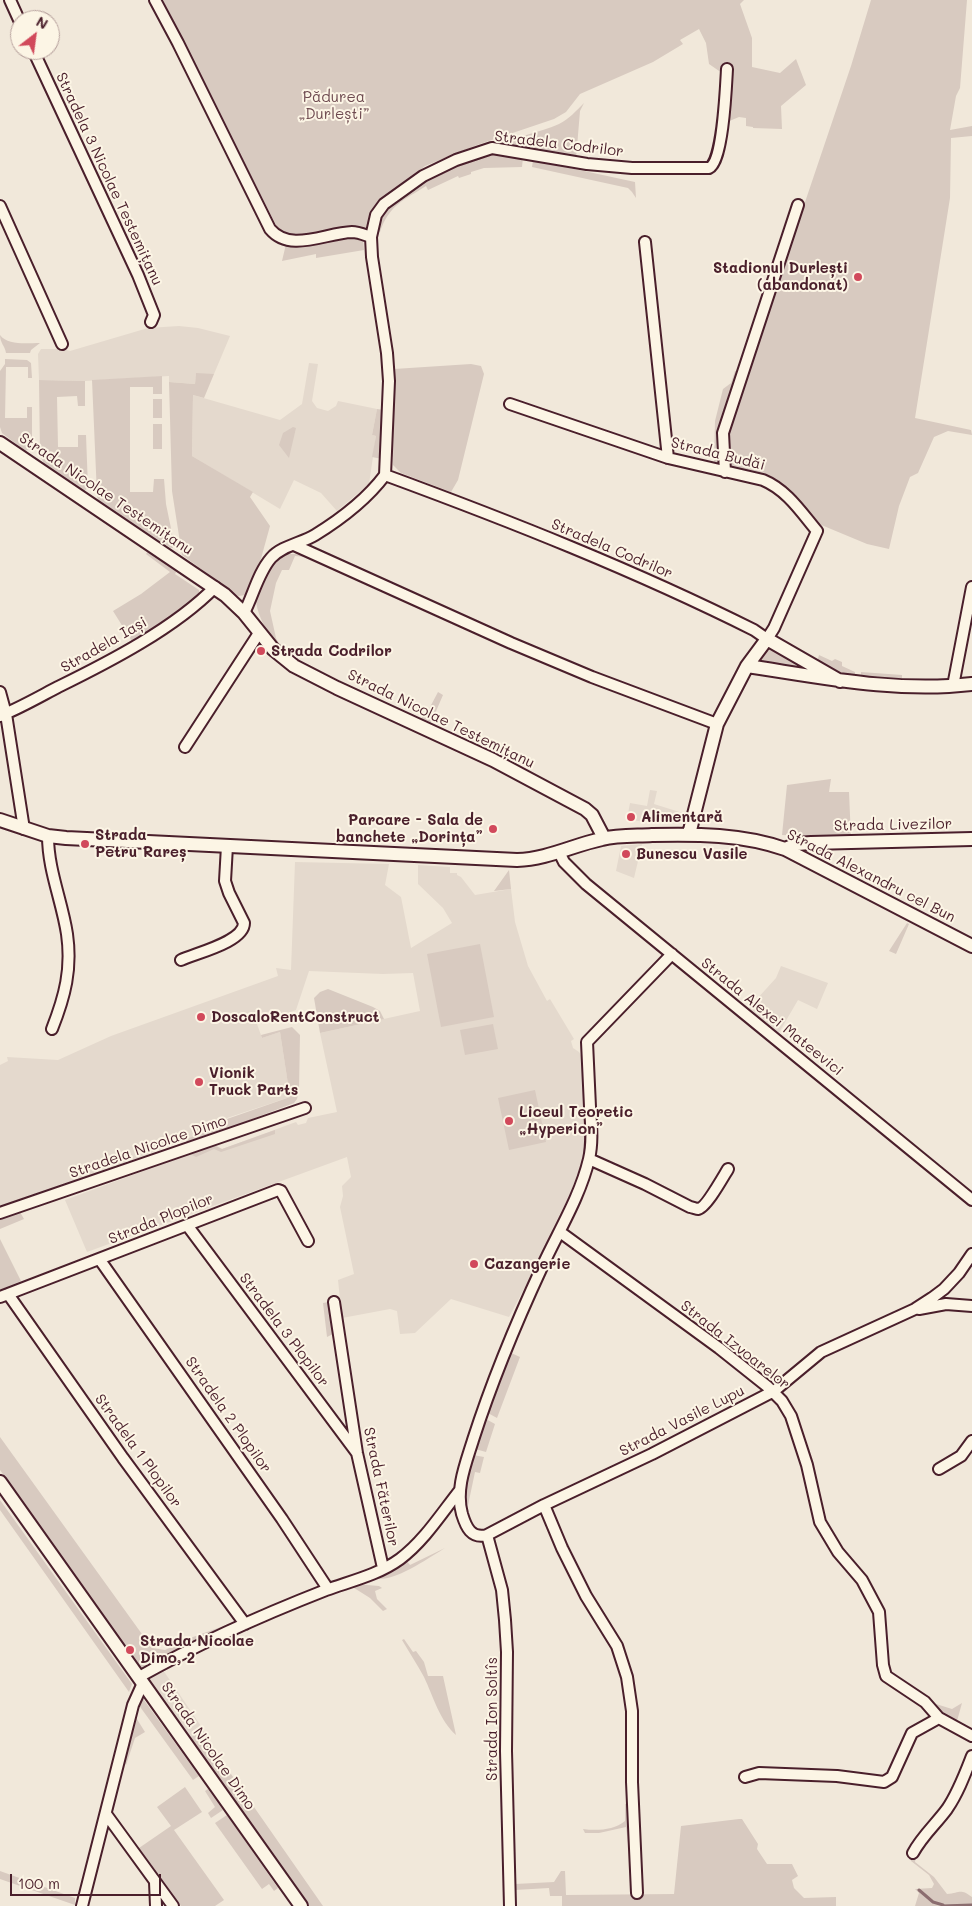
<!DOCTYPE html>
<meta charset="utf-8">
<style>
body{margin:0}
#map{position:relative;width:972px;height:1906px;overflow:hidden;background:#f1e8da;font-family:Mali,sans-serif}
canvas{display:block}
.north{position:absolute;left:10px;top:10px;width:50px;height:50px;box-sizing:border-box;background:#fcf5e5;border:1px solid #b59f9b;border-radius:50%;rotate:30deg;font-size:14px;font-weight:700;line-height:20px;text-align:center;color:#4a1f2b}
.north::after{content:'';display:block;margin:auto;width:18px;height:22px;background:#d1495b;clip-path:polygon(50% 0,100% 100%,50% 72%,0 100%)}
.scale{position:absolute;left:10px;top:1874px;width:151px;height:22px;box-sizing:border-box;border:2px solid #4a1f2b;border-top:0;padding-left:6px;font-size:15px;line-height:18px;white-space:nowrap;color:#4a1f2b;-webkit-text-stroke:4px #fcf5e5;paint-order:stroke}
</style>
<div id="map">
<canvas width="972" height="1906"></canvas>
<div class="north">N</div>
<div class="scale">100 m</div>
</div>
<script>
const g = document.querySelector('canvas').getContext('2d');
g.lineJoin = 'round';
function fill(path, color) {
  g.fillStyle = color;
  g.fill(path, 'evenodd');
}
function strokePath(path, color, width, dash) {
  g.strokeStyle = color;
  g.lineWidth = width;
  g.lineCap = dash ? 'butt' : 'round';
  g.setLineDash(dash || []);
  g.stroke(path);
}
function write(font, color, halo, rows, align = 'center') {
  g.font = font + ' Mali,sans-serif';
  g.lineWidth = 4;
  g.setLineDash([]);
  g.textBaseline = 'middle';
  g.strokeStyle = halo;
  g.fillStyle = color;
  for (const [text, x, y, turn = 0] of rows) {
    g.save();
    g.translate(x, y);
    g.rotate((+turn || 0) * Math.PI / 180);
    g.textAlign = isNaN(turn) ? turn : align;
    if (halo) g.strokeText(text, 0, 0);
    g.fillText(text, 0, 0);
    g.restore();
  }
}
fill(new Path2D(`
 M179,326L198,328L230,336L214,374H196L195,384L169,382V376L85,381L39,380L38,354L41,349H63L70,351L148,328Z
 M309,363L318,364L312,401L317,408L328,411L336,406L338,401L377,409L372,435L376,436L369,484L337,511L321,493L294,480L280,509L192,456L193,395L280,420L302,404Z
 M650,790L657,791L654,804L689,815L688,818L679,824L645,820L644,822L627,819L630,803L647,806Z
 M642,844L634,878L616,871L621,846Z
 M295,862L389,864L385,885L401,897L411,948L452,923L443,908L418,884V865L450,867V873H457V875L461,877L475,895L511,889L515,922L528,966L547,1001L550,999L574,1039L571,1041L573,1048L579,1052L583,1059L586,1152L557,1227L509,1317L451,1299L415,1333L400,1334L397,1311L390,1309L342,1318L338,1280L354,1274L340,1207L343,1196L342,1186L351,1177L347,1157L87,1252L65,1200L214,1145L222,1149L296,1122L298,1125L306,1123L308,1118L337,1112L320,1033L420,1011L413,973L383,974L309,971L296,1010L257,1024L262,1038L280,1032L290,1097L227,1118L228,1124L61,1187L0,1207V1065L8,1061L7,1057L58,1060L111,1036L278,976L276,968L291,970Z
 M781,966L828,983L817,1009L798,1000L777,1036L746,1011L776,978Z
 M163,1670L203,1729L188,1740L148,1680Z`), '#e4d9cd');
fill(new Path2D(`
 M163,0H744L740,4L752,38V67L780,73L796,59L806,85L781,106L782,129L753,128V127L746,126V118L739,117L727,122L722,114V73L709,64L706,43L699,29L680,40L683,44L653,62L580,94L566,112L554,119L477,145L425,166L378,203L365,229L291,236L279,231Z
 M871,0H967L960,88L956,96L950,130L972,126V136L951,138L950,198L915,418L971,430L972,435L948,431L934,437L918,473L910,477L899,506L889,549L867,544L819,524L787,489L776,479L728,467L727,433L851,66Z
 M584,103L580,111L576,159L502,146C519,134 540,133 559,124C569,119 576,111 584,103Z
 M495,153L523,157L522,167L484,168L471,172V174L459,178L458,176L428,190L426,186C404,200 389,205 380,232L376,230L379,219L386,208L417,183L478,155Z
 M533,160L635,182L636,198L632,192L628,188L532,167Z
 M355,235L363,238L364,250L316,258V254L282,261L286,244Z
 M0,335C8,346 28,343 40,343L31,350L30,353H6C5,346 0,343 0,335Z
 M5,359L27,360L31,363L32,378H28V367H6L5,418H27V407H32V446L30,449L25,451L2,433L0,427V371L5,364Z
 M471,364L481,366L484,374L458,480L451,492L401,473L393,465L394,369Z
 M735,371H739L720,467L714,464L715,421L723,389L731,383Z
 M196,373L214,374L204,398L193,395L192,456L253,492L250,497L270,526L254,584L246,595L238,596L182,555L172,491L169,382L195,384Z
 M162,376V394H153V387H130V492H153L154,479H164L166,504L174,543L173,548H171L98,501L97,495L92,380Z
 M39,380L85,381V406H78L77,396L57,397L58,447H78V435H86L88,488L84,491L44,464L40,455Z
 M153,399H162V418H153Z
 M377,409L384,410L382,459L372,457L376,436L372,435Z
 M153,424H162V449H153Z
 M293,427L296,428L289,458L279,445L283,433Z
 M149,550L178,569L175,574L199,590V599L133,643L113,611L141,594L170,572L146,554Z
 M285,554H296L306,557L295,556L289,570H282L276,583L270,611L276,638L280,646L299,662C279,657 258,621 256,601C256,595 268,567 273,562C276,558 280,556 285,554Z
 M769,650L782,653L815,670L758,663L757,657Z
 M819,655L832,661L835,659L842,662V666L855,672V677L832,672L817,662Z
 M861,672L902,675V678L861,679Z
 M438,692L443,695L430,725L420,720L429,709Z
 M831,779L829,792H849L851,838L782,835L787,785Z
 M509,870L511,889L494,891Z
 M907,923L909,924L896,954L889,951Z
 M480,944L494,1017L441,1027L427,954Z
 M328,989L373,1007L380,1011L384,1019L320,1033L314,998L320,992Z
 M493,1024L498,1049L465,1055L460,1030Z
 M292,1027L300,1035L299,1090L297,1099L294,1103L187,1144L186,1139L228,1124L227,1119L290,1097L280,1032L262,1038L261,1035Z
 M535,1090L546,1142L509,1150L498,1098Z
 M275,1130V1134L221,1152L214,1149L196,1157L190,1154L214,1145L222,1149Z
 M20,1212L24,1219L0,1229V1219Z
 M0,1239L21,1281L0,1290Z
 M329,1302L333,1334L327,1337L323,1303Z
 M509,1352L520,1357L497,1418L486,1412Z
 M484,1418L495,1424L486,1452L475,1449Z
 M0,1437L152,1648L165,1650L193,1637L232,1623L234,1626L195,1642L141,1668L0,1470Z
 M473,1455L484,1457L480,1473L475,1472L467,1510H464L465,1480Z
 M0,1500L132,1684L129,1692L0,1510Z
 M445,1548C432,1556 391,1584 377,1578L406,1560L410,1565Z
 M355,1584L379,1586L382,1588L375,1591L377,1599L387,1609L383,1611L370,1598L351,1586Z
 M404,1639L413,1652L416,1651L424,1662L428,1676H443L456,1735C440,1721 433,1696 424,1677C417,1664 409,1652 402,1640Z
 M141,1696L199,1776L193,1780L138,1704Z
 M962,1703L957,1721L941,1717L934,1709L936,1704L952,1709Z
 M135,1716L145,1732L135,1738L126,1765L123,1760Z
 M203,1729L208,1741L323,1906H309L190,1738Z
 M185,1787L202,1812L174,1830L224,1900L215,1906H181L139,1848L171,1826L157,1807Z
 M208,1789L223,1810L211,1818L208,1813L215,1807L205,1791Z
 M629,1803L633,1870H631L626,1827L599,1833H585L583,1829C597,1831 614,1830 625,1821V1804Z
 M227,1815L234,1825L278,1888L274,1891L269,1884L262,1889L215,1823Z
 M739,1819H742L758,1844L757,1849L767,1864H792L798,1876L792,1880L794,1888L804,1898L836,1897V1906H562V1896H550L549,1888L515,1890V1884L554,1882L561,1871H565L566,1895L674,1894L681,1826Z
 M916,1854L915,1862L934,1877L947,1894C960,1893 960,1888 972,1897V1906H915L919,1893L915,1889L932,1888L934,1884L929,1875L911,1861L910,1855Z
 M0,1871L75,1898V1905L0,1879Z`), '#d8cac0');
strokePath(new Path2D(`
 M919,1890L933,1902L943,1905
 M942,1906L972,1905`), '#8b6d6f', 3);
const minor = new Path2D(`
 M10,0L20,22
 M155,0L178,43L270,229C290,253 325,233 352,232C358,232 365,235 371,237
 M33,50L138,275L154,315L151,322
 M0,206L62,344
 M645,242L668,458
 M725,472L723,433L798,205
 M385,475C510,521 634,570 754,630L767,639L774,628L817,531C801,512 787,490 763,480L668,458L510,404
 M294,545L511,643L592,677L717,724
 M244,613C253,596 258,573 271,558C281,546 302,543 315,535C341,519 367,499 385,475L389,381L387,353L372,257L371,237L376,215L384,204L423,176L456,160L492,148L587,164L632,168H709C723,162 726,86 727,69
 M953,686L972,587
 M0,692L6,714L24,829
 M0,716C20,708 39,697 58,687C109,662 175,628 215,587
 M185,747L259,633
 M48,836C48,870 62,901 67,934C72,969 65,996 52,1029
 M559,852L564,862L586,884L972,1200
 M672,954L587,1042C588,1064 589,1085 590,1107C591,1124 593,1142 589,1159C580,1197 558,1232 542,1267C516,1323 492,1381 473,1440C466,1463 455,1489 462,1514C466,1527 471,1539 487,1535L544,1505L652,1454L774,1391L821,1352L915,1309L932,1298L944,1289L959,1273L972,1254
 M181,960C196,953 244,942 244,923L229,893L225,881L227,846
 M589,1159L645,1184L690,1207C691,1207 697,1209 698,1209C706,1208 723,1177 728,1169
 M0,1213L305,1108
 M187,1225L357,1453
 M560,1232L719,1348L768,1387L782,1401L791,1416L807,1465L820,1522L838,1552L862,1580L879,1612L883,1665L886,1676L925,1702L939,1718L972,1736
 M100,1260L282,1519L328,1589
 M8,1294L123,1458L245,1624
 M0,1297L278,1190L281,1191L308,1241
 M334,1302L357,1453L383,1568
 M919,1309L946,1304L972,1306
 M939,1469L961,1456L972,1441
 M544,1505L562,1548L586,1596L617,1646L627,1677L632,1711V1782L637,1893
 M487,1535L502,1590L505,1620L507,1652L506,1751L510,1906
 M139,1677C199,1643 262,1615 326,1590C351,1581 378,1575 400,1559C424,1541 441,1514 460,1490
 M745,1777L759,1773L837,1776L884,1782L892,1777L912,1733L939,1718
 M106,1814L173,1906
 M913,1853C922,1836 936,1824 947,1809C958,1793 965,1774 972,1756
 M155,1882L156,1906
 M82,1906L133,1705L143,1683`);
const tertiary = new Path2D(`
 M0,443L225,595L244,613L273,649L294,666L337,688L493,760L585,809L592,815L604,838
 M747,666C821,677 896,693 972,684
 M0,820L48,836L66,838L517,860C548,859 573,845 602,839C618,835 636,836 652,835C697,834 742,834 785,849L972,946
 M689,834L717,724L747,666L767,639L840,681
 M785,849L797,844L811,843L972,839
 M0,1482L301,1906`);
strokePath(minor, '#4a1f2b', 14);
strokePath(tertiary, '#4a1f2b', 16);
strokePath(minor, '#fcf5e5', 10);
strokePath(tertiary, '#fcf5e5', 12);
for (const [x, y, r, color] of [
 [858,277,5,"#d1495b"],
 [261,651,5,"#d1495b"],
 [631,817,5,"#d1495b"],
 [493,829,5,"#d1495b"],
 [85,844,5,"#d1495b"],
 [626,854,5,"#d1495b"],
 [201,1017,5,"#d1495b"],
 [199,1082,5,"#d1495b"],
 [509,1121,5,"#d1495b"],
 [474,1264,5,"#d1495b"],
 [130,1650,5,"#d1495b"]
]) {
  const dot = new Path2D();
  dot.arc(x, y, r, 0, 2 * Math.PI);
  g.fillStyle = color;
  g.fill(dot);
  strokePath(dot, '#fcf5e5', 2);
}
write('15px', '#6e4a50', '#fcf5e5', [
 ["Pădurea",334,97],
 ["„Durlești”",334,114]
]);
write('15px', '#4a1f2b', '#fcf5e5', [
 ["Stradela Codrilor",559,144,7],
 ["Stradela 3 Nicolae Testemițanu",109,179,65],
 ["Strada Budăi",718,454,14],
 ["Strada Nicolae Testemițanu",106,494,34],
 ["Stradela Codrilor",612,549,23],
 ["Stradela Iași",104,645,-30],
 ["Strada Nicolae Testemițanu",441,719,26],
 ["Strada Livezilor",893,825,-1],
 ["Strada Alexandru cel Bun",871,876,27],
 ["Strada Alexei Mateevici",772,1017,39],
 ["Stradela Nicolae Dimo",148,1147,-19],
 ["Strada Plopilor",161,1219,-22],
 ["Stradela 3 Plopilor",284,1330,53],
 ["Strada Izvoarelor",735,1345,38],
 ["Stradela 2 Plopilor",228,1415,55],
 ["Strada Vasile Lupu",682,1421,-27],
 ["Stradela 1 Plopilor",138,1451,54],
 ["Strada Făterilor",381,1487,78],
 ["Strada Ion Soltîs",492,1719,-90],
 ["Strada Nicolae Dimo",208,1746,55]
]);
write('bold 15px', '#4a1f2b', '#fcf5e5', [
 ["Stadionul Durlești",848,268,"right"],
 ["(abandonat)",848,285,"right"],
 ["Strada Codrilor",271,651],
 ["Alimentară",641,817],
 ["Parcare - Sala de",483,820,"right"],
 ["banchete „Dorința”",483,837,"right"],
 ["Strada",95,835],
 ["Petru Rareș",95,852],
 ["Bunescu Vasile",636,854],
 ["DoscaloRentConstruct",211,1017],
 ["Vionik",209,1073],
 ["Truck Parts",209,1090],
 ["Liceul Teoretic",519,1112],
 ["„Hyperion”",519,1129],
 ["Cazangerie",484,1264],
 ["Strada Nicolae",140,1641],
 ["Dimo, 2",140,1658]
], 'left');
</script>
